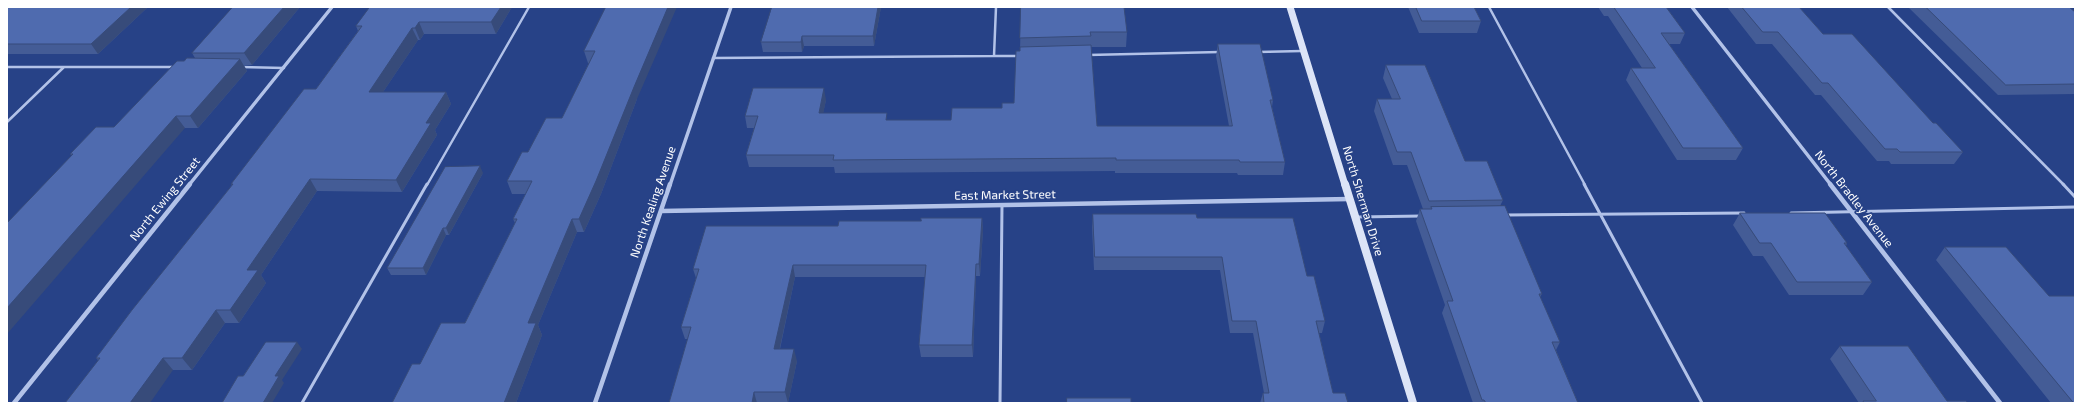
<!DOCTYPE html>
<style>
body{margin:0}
#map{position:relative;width:2082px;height:410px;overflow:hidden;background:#274287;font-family:"Exo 2",sans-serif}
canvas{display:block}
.frame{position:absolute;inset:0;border:8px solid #fff;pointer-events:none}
</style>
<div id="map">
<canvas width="2082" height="410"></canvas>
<div class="frame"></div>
</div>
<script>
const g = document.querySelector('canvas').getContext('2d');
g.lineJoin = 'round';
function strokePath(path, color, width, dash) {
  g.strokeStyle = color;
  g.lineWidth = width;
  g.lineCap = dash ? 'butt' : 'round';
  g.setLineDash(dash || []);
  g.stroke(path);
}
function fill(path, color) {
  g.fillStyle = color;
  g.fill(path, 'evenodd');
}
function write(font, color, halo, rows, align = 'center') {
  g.font = font + ' "Exo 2",sans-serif';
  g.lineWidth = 3.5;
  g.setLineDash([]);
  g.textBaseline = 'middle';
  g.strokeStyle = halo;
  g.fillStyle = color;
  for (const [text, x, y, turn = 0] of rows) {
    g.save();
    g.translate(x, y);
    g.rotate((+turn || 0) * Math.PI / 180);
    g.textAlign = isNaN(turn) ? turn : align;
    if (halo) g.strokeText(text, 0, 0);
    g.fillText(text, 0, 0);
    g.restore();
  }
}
strokePath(new Path2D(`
 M1489,7L1585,185
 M1888,7L2064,185
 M1258,52L1302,51
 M1088,55L1220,52
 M994,56H1018
 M713,58L994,56L996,7
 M7,67H173
 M241,67L284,68
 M7,122L64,67
 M427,185L529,7`), '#b2c2e8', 2.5);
strokePath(new Path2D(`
 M1584,184L1702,403
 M2063,184L2075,197
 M1791,213L2075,207
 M1505,215L1744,213
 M1357,217L1422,216
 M302,403L427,184
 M1000,403L1002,205`), '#b2c2e8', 3);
strokePath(new Path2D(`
 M1692,7L1831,185
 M189,185L332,7
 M670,185L731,7`), '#b2c2e8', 3.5);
strokePath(new Path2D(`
 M1830,184L2000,403
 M661,211L1350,199
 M14,403L190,184
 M595,403L670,184`), '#b2c2e8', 4.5);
strokePath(new Path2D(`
 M1290,7L1345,185`), '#dce4f7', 7);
strokePath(new Path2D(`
 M1345,184L1413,403`), '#dce4f7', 8);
fill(new Path2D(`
 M7,7H148L98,54H7Z
 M233,7H300L252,65H244L247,71L198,128H185L72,156L70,154L114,127L184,61L195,58L192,53Z
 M370,7H512L496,34H424L420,40H418L383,92H446L451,104L435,130L437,135L402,192L317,191L261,275L266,283L239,323H225L192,370H173L98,360L96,358L232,185L231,184L316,89L358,31L356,26Z
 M606,7L637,99L601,194L584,232H577L538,325L542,335L516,403H392L420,364L465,323L515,223L513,219L526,194H512L507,181L528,152L562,118L589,63H588L584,51Z
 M881,7L874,46H804L802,52H763L761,42Z
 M1021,7L1127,32L1126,47H1091L1097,126H1229L1216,56L1218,44L1273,100L1272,107L1285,162L1283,175H1238L1237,173H1115V171L835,173L834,167H749L746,155L754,128H747L745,116L826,100L823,113L887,120H951L1002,108L1014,103L1020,51Z
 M1408,7H1474L1481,21L1477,33H1419Z
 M1598,7H1666L1685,33L1680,44H1669L1743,148L1736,160H1677L1626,80L1631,68H1642L1608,16H1604Z
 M1727,7H1799L1823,34L1933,123L1963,152L1954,164H1891L1889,161H1877L1821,95H1815L1772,44H1756Z
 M1908,7H2069L2075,12V94L1998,95Z
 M1386,65L1465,161L1503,200L1500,206L1542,294L1540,297L1560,342L1556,350L1578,403H1473L1442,313L1445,305L1416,221L1420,209H1423L1407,165H1393L1374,111L1377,99H1392L1383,78Z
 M483,173L449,235H446L426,275H391L387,268Z
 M1740,213L1847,243L1846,246L1872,282L1863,295H1789L1763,256H1753L1733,225Z
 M1093,214L1197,218L1307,276L1325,321L1322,333H1319L1333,393L1348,403H1260L1263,393H1264L1253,333H1230L1220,270H1094L1092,227Z
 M982,218L983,230L980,276H976L973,357H921L919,345L925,277H795L780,349L797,361L788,403H669L688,339H685L681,327L696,278L693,269L838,226L921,221Z
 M1945,247L2075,403H2051L1936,260Z
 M1840,346L1947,401L1968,403H1859L1830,359Z`), '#445c96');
fill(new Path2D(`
 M131,7H148L98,54L91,44Z
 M284,7H300L252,65L244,53Z
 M501,7H512L496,34L491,22Z
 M668,7H677L637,99L601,194L584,232L579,219L634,87Z
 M878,7H881L874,46L873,36Z
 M419,22L424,34L420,40L415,28Z
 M412,28L418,40L375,104L369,92Z
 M802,36L804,46L802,52L801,42Z
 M240,59L247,71L198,128L190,116Z
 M824,88L826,100L821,125L819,113Z
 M446,92L451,104L435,130L437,135L402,192L396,180L426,123Z
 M176,116L185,128L7,334V308Z
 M480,166L483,173L449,235L446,228Z
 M310,179L317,191L261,275L266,283L239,323L230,310L247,270Z
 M982,218L983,230L980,276L979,264Z
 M572,219L577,232L538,325L542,335L516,403H504L528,323Z
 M443,228L446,235L426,275L423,268Z
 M976,264V276L973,357L972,345Z
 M793,265L795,277L777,361L774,349Z
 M216,310L225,323L192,370L182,358Z
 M297,342L302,349L282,380L284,383L272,403H263L275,376Z
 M794,349L797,361L788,403L785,392Z
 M163,358L173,370L150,403H130Z
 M754,392L757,403H752Z`), '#374b7a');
const building = new Path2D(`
 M7,7H131L91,44H7Z
 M233,7H284L244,53H192Z
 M370,7H501L491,22H419L415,28H412L369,92H446L426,123H431L396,180L310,179L247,270H258L230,310H216L182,358H163L130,403H65L100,358H96L132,310L233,184H231L304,89H316L362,26H356Z
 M606,7H668L634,87L596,181L579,219H572L528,323H536L504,403H392L412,364H420L441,323H465L517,219H513L532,181H507L522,152H528L546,118H562L595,51H584Z
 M772,7H878L873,36H802L801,42H761Z
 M1021,7H1124L1127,32H1090L1091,36L1020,38Z
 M1416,7H1474L1481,21H1422Z
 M1614,7H1666L1685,33H1661L1743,148H1683L1631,68H1655Z
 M1742,7H1799L1823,34H1852L1933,123H1936L1963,152H1900L1897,149H1885L1828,83H1822L1778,32H1763Z
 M1926,7H2069L2075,12V84L2006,85Z
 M1218,44H1260L1273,100H1270L1285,162H1240L1239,160H1116V158L833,160L834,155H746L758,116H745L753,88H824L819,113H887L886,120H951L952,108H1002V103H1014L1016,51H1020V47L1091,45L1097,126H1232Z
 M187,58L240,59L190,116H176L7,308V223L73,154H70L96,127H114L177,61H184Z
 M1386,65H1425L1465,161H1487L1503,200L1429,201L1411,152H1397L1377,99H1400Z
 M480,166L446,228H443L423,268H387L445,167Z
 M1505,206L1542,294H1539L1560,342H1552L1578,403H1486L1484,400H1482L1447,301H1453L1420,209H1432L1431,207Z
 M1740,213H1825L1847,243H1844L1872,282H1797L1771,243H1760Z
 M1093,214H1196L1197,218H1293L1307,276H1314L1325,321H1316L1333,393H1345L1348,403H1264L1263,393H1269L1256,321H1232L1222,257H1095Z
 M921,218H982L979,264H976L972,345H919L926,265H793L774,349H794L785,392H754L752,403H669L691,327H681L699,269H693L706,226H838L839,221H921Z
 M1945,247H2006L2049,296H2075V403H2074Z
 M266,342H297L275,376H279L263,403H222L238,376H243Z
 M1840,346H1908L1947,401H1966L1968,403H1864L1863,401H1876Z
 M1067,398H1131V403H1067Z`);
fill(building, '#4f6baf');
strokePath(building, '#374b7a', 1);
write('12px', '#fff', '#274287', [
 ["East Market Street",1005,195,-1],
 ["North Ewing Street",165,199,-51],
 ["North Bradley Avenue",1854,199,52],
 ["North Sherman Drive",1363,201,73],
 ["North Kealing Avenue",653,202,-71]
]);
</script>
